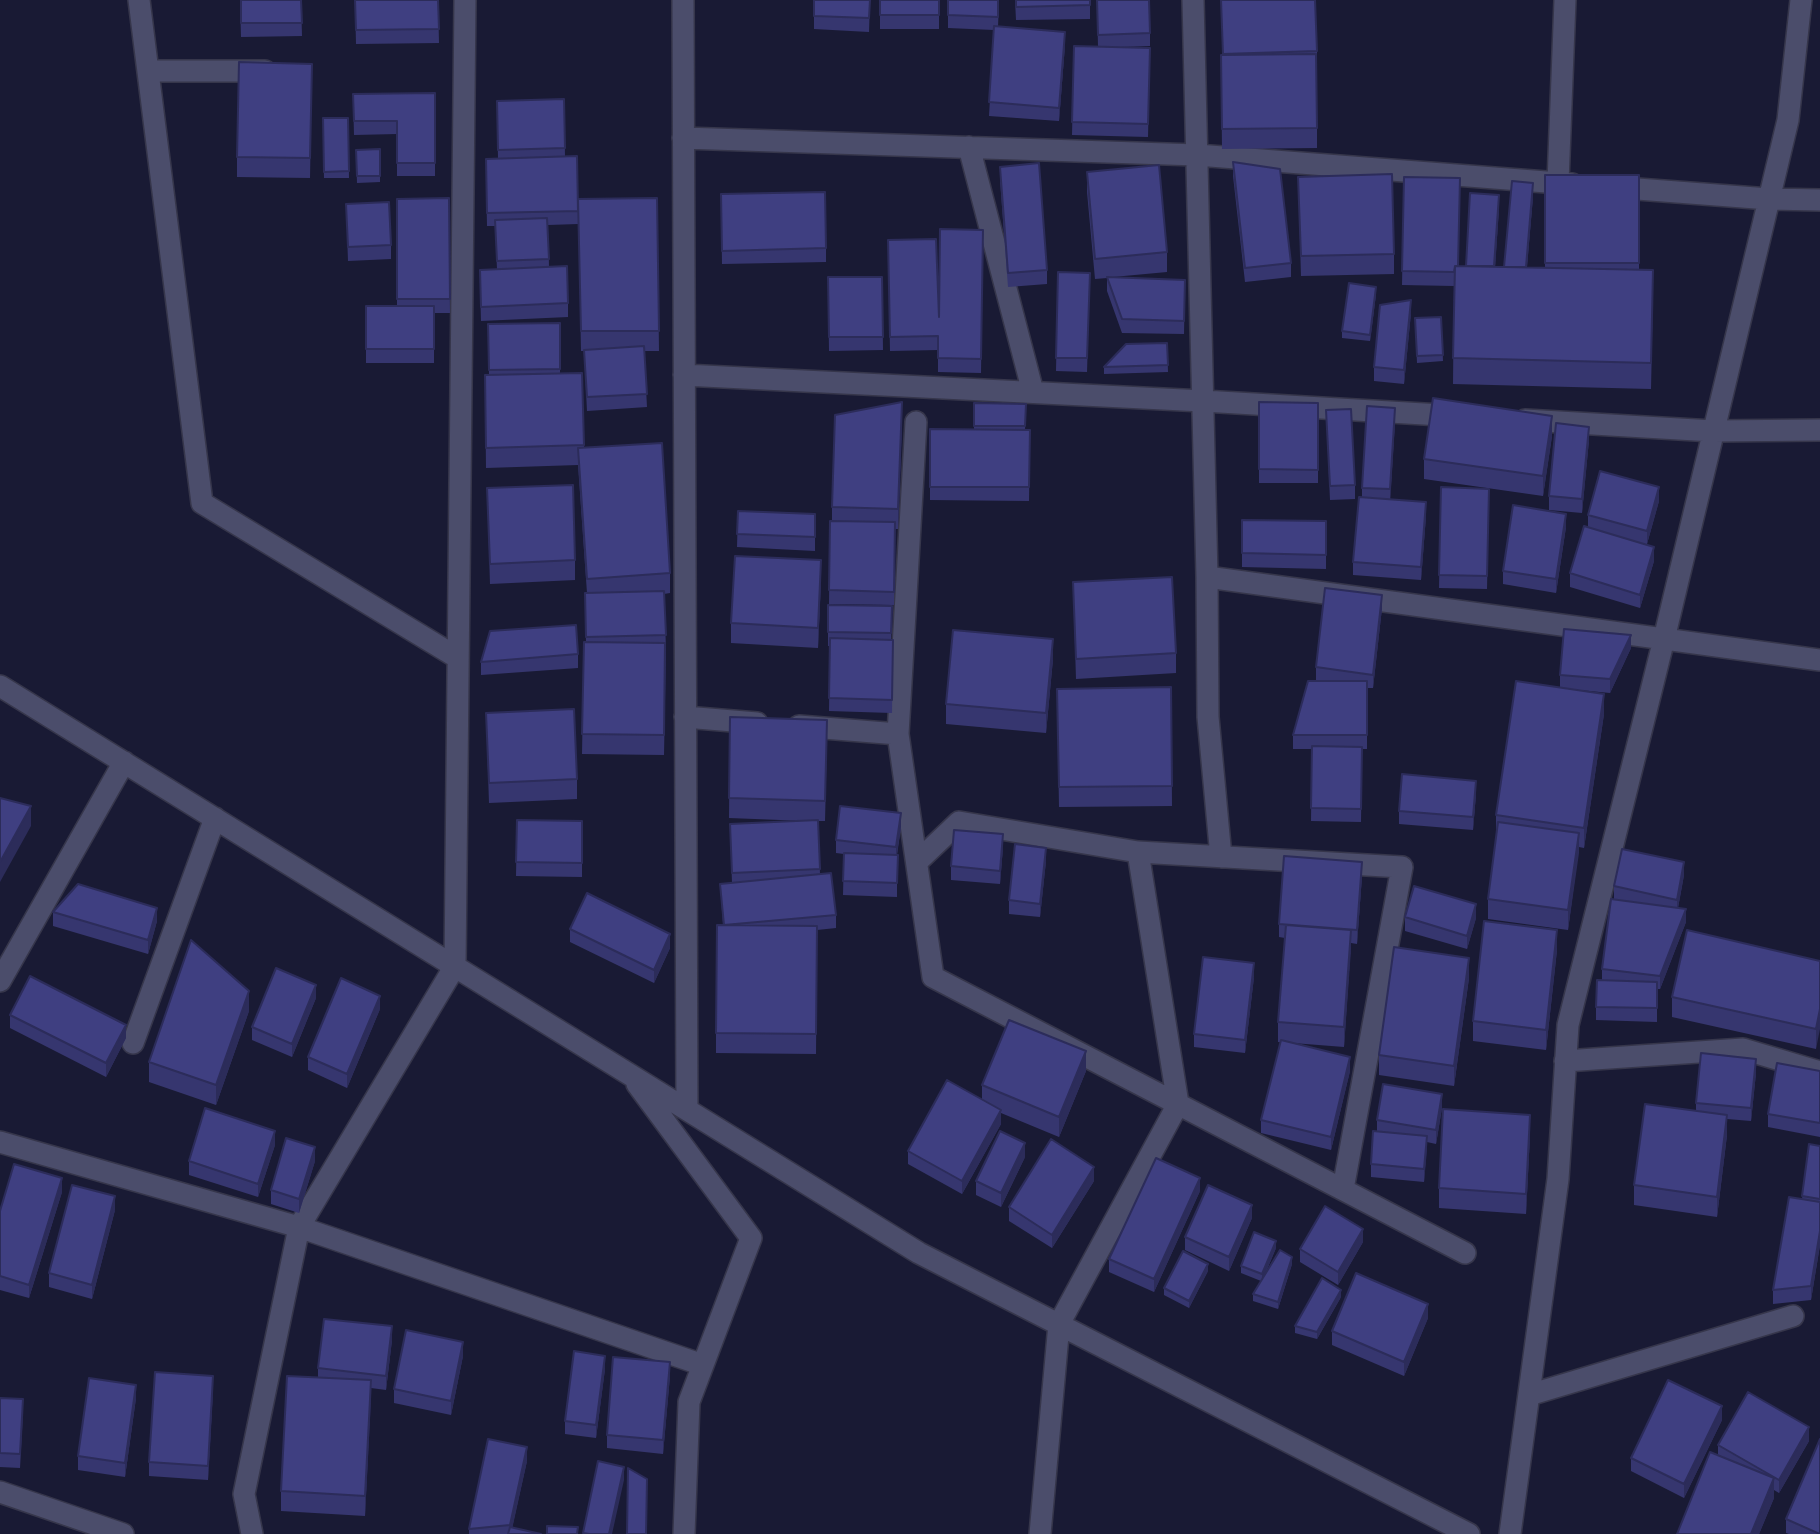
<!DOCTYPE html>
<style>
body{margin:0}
canvas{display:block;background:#191a34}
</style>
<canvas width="1820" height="1534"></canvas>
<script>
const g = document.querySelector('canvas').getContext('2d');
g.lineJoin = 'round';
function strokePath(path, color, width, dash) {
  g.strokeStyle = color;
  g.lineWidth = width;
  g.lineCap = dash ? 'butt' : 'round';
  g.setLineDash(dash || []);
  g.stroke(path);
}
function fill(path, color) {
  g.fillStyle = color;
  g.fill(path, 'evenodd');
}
const minor = new Path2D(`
 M139,0L202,503L458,658
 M683,0L687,1109
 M1193,0L1207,577L1820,660
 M148,71H265
 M683,138L1197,155L1572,184
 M969,147L1033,392
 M1558,182L1565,0
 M1611,187L1769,199L1820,200
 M684,375L1203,401L1458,416
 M1525,420L1713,431L1820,430
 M1207,577L1208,717L1221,857
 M0,686L919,1253L1469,1534
 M685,717L757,723
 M799,726L898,734L933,977L1465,1253
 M898,734L916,422
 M917,862L959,822L1138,852L1402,867L1343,1189
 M0,981L124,762
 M133,1043L215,818
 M1565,1061L1743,1049L1820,1072
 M637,1084L751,1238L689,1402L684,1534
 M0,1142L299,1227L703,1365
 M1529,1395L1793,1316
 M0,1492L123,1534
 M252,1534L244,1494L299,1227L455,966L465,0
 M1040,1534L1059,1324L1178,1104L1138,852
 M1510,1534L1558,1179L1568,1025L1664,639L1788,120L1801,0`);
strokePath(minor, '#36364b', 24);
strokePath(minor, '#4b4d6b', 21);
fill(new Path2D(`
 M240,0H301L302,36L241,37Z
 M355,0H438L439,43L356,44Z
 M814,0H870L869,32L814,29Z
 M880,0H939V29H880Z
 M948,0H999L998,27L1065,45L1059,121L989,116L994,30L948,28Z
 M1015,0H1090V19L1016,20Z
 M1097,0L1150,33V46L1122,47L1150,48L1148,137L1072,135L1074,46L1098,47Z
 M1317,51V148L1222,149L1221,55Z
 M312,64L310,178L237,177V157Z
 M435,93V176H397V134L354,135L353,94Z
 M564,99L565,157L578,211V224L548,225L549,267L568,303V317L481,321L480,284L497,269L495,226H487L486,172L498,158L497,101Z
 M323,118H348L349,178H324Z
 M380,149V182L357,183L356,150Z
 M1233,162L1291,263V277L1245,282L1233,176Z
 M1000,167L1047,270V284L1008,287L1000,180Z
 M1087,172L1167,252V272L1113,277L1185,280L1184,334L1122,333L1107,291V278L1095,279L1087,192Z
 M1545,175H1639V270L1653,296L1651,389L1453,384L1454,286L1402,285L1404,177L1458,266H1466L1499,208L1495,266L1504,267L1533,197L1527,267L1545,268Z
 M1298,177L1394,254V274L1301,276Z
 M721,194L826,248V262L722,264Z
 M449,198L450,313H434V363H366V306H397V199Z
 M657,198L659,351H644L647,407L587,411L584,351H581L578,199Z
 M346,204L391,245V259L348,261Z
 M983,230L981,373L938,372V350L890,351L888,240L939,317Z
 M1058,272L1090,273L1087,372L1056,371Z
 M828,277H882L883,350L829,351Z
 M1376,294L1370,341L1342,338V331Z
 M1411,313L1404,384L1374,381V367Z
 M1441,317L1443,361L1417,363L1415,318Z
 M560,323V373H582L584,448L670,573V593L664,594L666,649L664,755L582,754L584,642H586L585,593H587L578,465L486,468L485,375H489L488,324Z
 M1167,343L1168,372L1104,374V367Z
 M1259,402L1318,403V483H1259Z
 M974,403L1026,404L1025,430H1030L1029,501L930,500V429L974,430Z
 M1326,410L1355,485V499L1330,500Z
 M902,422L898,529H895L894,605L829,604L830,521H832V507Z
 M1395,422L1390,500L1426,516L1421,580L1353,575V562L1362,497V488Z
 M1552,436L1543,496L1424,479V459Z
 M1589,440L1582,513L1549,510V496Z
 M1441,487L1489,489L1487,589L1439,588Z
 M487,488L575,560V580L490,584Z
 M1659,501L1647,544L1654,561L1640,608L1570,587V573L1588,527V515Z
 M738,511L815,514V551L737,547Z
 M1242,520L1326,521V569L1242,567Z
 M1566,527L1556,593L1503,584V571Z
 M821,580L818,648L731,643V623Z
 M1073,582L1176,653V673L1076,679Z
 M828,605L892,606L891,640H893L892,713L829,711L830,646H828Z
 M1382,608L1373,688H1367V749H1362L1361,822L1311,821L1312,749H1293V735L1316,681V667Z
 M1631,648L1610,693L1579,690L1604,714L1584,848L1579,847L1568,930L1488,919V899L1496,835V815L1560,687V675Z
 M578,654V668L481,675V662Z
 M1053,659L1046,733L946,724V704Z
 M1171,687L1172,806L1059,807L1057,689Z
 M486,713L577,779V799L489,803Z
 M730,717L827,740L825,821H818L820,874L836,915V928L817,930L816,1054L716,1053V1033L723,925L720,884L732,883L730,824L806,821L729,818Z
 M1476,794L1473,830L1399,824V811Z
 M517,820L582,821V877L516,876Z
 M901,827L897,855V897L843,895L844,854L836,853V840Z
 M1003,847L1000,884L951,880V866Z
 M1046,861L1040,917L1009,914V900Z
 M1684,875L1678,908L1686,922L1660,989H1657V1022L1596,1020V1007L1602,980V969L1614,900V886Z
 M1362,876L1357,944L1351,943L1344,1047L1293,1043L1350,1071L1331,1150L1261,1133V1120L1281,1042H1278V1022L1285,938L1279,937V924Z
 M53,912L157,921L148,954L53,926Z
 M1405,917L1476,918L1467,949L1405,931Z
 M570,929L670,948L654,983L570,942Z
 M1557,950L1546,1050L1473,1041V1021Z
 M1820,961L1816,1049L1672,1017V997Z
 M1254,977L1245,1053L1194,1047V1034Z
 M1469,978L1454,1086L1379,1075V1055Z
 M316,998L292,1057L252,1040V1027Z
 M380,1009L347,1088L308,1070V1057Z
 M249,1011L216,1105L149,1082V1062Z
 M10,1015L126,1038L106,1077L10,1028Z
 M1086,1071L1059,1137L1001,1113V1124L962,1194L908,1164V1151L982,1099V1085Z
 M1820,1071V1137L1768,1127V1114Z
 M1756,1073L1751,1121L1727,1119V1135L1717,1217L1634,1205V1185L1696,1111V1103Z
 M1442,1108L1436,1144L1427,1142L1424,1182L1371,1177V1164L1377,1132V1120Z
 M1530,1135L1526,1214L1439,1208V1188Z
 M1809,1144L1820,1146V1245L1811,1300L1773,1304V1290L1802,1199Z
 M275,1145L258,1197L189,1175V1161Z
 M1025,1157L1001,1207L976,1195V1181Z
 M315,1161L299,1213L271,1204V1190Z
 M1094,1181L1052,1248L1009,1221V1207Z
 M1200,1191L1154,1292L1109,1272V1259Z
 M62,1192L29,1298L0,1290V1211Z
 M115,1210L92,1299L49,1287V1273Z
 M1252,1218L1229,1271L1185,1250V1237Z
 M1363,1242L1338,1285L1300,1262V1249Z
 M1276,1248L1264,1277L1292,1264L1278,1309L1253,1301V1294L1261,1281L1241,1273V1266Z
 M1208,1271L1189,1308L1164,1295V1288Z
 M1341,1297L1317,1339L1295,1333V1326Z
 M1428,1318L1404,1376L1332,1345V1331Z
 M392,1340L386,1390L371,1388L365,1516L281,1511V1491L318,1378V1368Z
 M463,1356L451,1415L394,1403V1389Z
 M605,1369L596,1438L565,1434V1421Z
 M670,1376L663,1454L607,1448V1435Z
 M213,1390L208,1480L149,1476V1462Z
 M0,1398L23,1413L20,1468L0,1467Z
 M136,1398L125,1477L78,1470V1456Z
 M1722,1420L1684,1498L1631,1471V1458Z
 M1809,1441L1779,1493L1774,1490V1498L1759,1534H1677L1718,1455V1445Z
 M527,1461L512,1528L541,1534H469V1529Z
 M1786,1519L1820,1534H1789L1786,1533Z`), '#36366f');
fill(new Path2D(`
 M1065,32V45L1059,121V108Z
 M1533,183V197L1525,286V272Z
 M1499,195V208L1494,286V273Z
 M1376,287V294L1370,341V335Z
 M1411,300V313L1404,384V370Z
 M902,402V422L898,529V509Z
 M1395,408V422L1390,503V489Z
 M1552,416V436L1543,496V476Z
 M1589,427V440L1582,513V499Z
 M1659,487V501L1647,544V531Z
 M1426,502V516L1421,580V567Z
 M1566,514V527L1556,593V579Z
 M1654,547V561L1640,608V595Z
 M821,560V580L818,648V628Z
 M1382,595V608L1373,688V675Z
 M1631,635V648L1610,693V679Z
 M1053,639V659L1046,733V713Z
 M1604,694V714L1584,848V828Z
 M1476,781V794L1473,830V817Z
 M31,806V826L0,882V862Z
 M901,813V827L896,860V847Z
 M1579,833V853L1568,930V910Z
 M1003,834V847L1000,884V871Z
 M1046,848V861L1040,917V904Z
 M1362,862V876L1357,944V930Z
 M1684,862V875L1677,913V900Z
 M1476,904V918L1467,949V936Z
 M157,908V921L148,954V940Z
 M1686,909V922L1660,989V976Z
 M1351,930V950L1344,1047V1027Z
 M1557,930V950L1546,1050V1030Z
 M670,934V948L654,983V970Z
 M1469,958V978L1454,1086V1066Z
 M1254,963V977L1245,1053V1040Z
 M316,985V998L292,1057V1044Z
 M249,991V1011L216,1105V1085Z
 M380,996V1009L347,1088V1074Z
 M1820,1009V1029L1816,1049V1029Z
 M126,1025V1038L106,1077V1063Z
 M1086,1051V1071L1059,1137V1117Z
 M1350,1057V1071L1331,1150V1137Z
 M1756,1059V1073L1751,1121V1108Z
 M1442,1094V1108L1436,1144V1130Z
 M1001,1110V1124L962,1194V1181Z
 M1530,1115V1135L1526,1214V1194Z
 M1727,1115V1135L1717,1217V1197Z
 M275,1131V1145L258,1197V1184Z
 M1427,1136V1150L1424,1182V1169Z
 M1025,1143V1157L1001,1207V1193Z
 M315,1147V1161L299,1213V1199Z
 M1094,1167V1181L1052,1248V1235Z
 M62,1178V1192L29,1298V1285Z
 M1200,1178V1191L1154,1292V1279Z
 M115,1196V1210L92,1299V1285Z
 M1252,1205V1218L1229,1271V1257Z
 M1363,1229V1242L1338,1285V1272Z
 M1820,1231V1245L1811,1300V1286Z
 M1276,1241V1248L1262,1281V1274Z
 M1292,1257V1264L1278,1309V1302Z
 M1208,1264V1271L1189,1308V1301Z
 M1341,1290V1297L1317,1339V1332Z
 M1428,1304V1318L1404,1376V1362Z
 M392,1326V1340L386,1390V1376Z
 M463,1342V1356L451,1415V1401Z
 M605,1356V1369L596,1438V1425Z
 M670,1362V1376L663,1454V1440Z
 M213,1376V1390L208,1480V1466Z
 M371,1380V1400L365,1516V1496Z
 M136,1385V1398L125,1477V1463Z
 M1722,1406V1420L1684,1498V1484Z
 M1809,1427V1441L1779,1493V1480Z
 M527,1447V1461L511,1534H510V1525Z
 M624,1467V1480L612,1534H609Z
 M1774,1478V1498L1759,1534H1751Z`), '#2c2c5a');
const building = new Path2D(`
 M241,0H301L302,23H241Z
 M355,0H438L439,29L356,30Z
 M814,0H870L869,18L814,16Z
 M880,0H939V15H880Z
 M948,0H998V17L948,15Z
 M1016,0H1090V5L1016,7Z
 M1097,0H1149L1150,33L1098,35Z
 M1221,0H1315L1317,51L1223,54Z
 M994,26L1065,32L1059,108L989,102Z
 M1074,46L1150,48L1148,124L1072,122Z
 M1316,54L1317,128L1222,129L1221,55Z
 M239,62L312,64L310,158L237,157Z
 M435,93V163H397V121H354L353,94Z
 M564,99L565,148L498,150L497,101Z
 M323,118H348L349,171L324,172Z
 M380,149V176H357L356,150Z
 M577,156L578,211L487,213L486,159Z
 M1233,162L1280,169L1291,263L1245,268Z
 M1039,163L1047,270L1008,273L1000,167Z
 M1159,165L1167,252L1095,259L1087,172Z
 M1392,174L1394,254L1301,256L1298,177Z
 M1545,175H1639V263H1545Z
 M1404,177L1460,178L1458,266H1455L1454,272L1402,271Z
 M1512,181L1533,183L1526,267H1504Z
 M825,192L826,248L722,251L721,194Z
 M1470,193L1499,195L1494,266H1466Z
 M449,198L450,299H397V199Z
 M657,198L659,331H581L578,199Z
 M389,202L391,245L348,247L346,204Z
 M547,218L549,259L497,261L495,220Z
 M940,229L983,230L981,359L938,358V336L890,337L888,240L936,239L939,317Z
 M567,266L568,303L481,307L480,270Z
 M1455,266L1653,270L1651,363L1453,358Z
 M1058,272L1090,273L1087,358H1056Z
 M828,277H882L883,337H829Z
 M1107,277L1185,280L1184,321L1122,319Z
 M1349,283L1376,287L1370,335L1342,331Z
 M1411,300L1404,370L1374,367L1380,305Z
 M366,306H434V349H366Z
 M1441,317L1443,355L1417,356L1415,318Z
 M560,323V369L489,370L488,324Z
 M1167,343L1168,365L1104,367L1126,344Z
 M644,346L647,394L587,397L584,350Z
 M582,373L584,445L486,448L485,375Z
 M1433,398L1552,416L1543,476L1424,459Z
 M902,402L898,509L832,507L835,415Z
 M1259,402L1318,403V470L1259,469Z
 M974,403L1026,404L1025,426H974Z
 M1367,406L1395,408L1390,489L1362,488Z
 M1351,409L1355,485L1330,486L1326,410Z
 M1556,423L1589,427L1582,499L1549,496Z
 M930,429L1030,430L1029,487H930Z
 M662,443L670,573L587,579L578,448Z
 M1600,471L1659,487L1647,531L1588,515Z
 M573,485L575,560L490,564L487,488Z
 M1441,487L1489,489L1487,576L1439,575Z
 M1359,497L1426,502L1421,567L1353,562Z
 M1513,505L1566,514L1556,579L1503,571Z
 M738,511L815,514V537L737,534Z
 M1242,520L1326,521V555L1242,553Z
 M830,521L895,522L894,592L829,590Z
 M1584,526L1654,547L1640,595L1570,573Z
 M735,556L821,560L818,628L731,623Z
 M1172,577L1176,653L1076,659L1073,582Z
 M1325,588L1382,595L1373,675L1316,667Z
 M664,591L666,635L586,637L585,593Z
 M828,605L892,606L891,633L828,632Z
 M576,625L578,654L481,662L490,631Z
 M1564,629L1631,635L1610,679L1560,675Z
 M953,630L1053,639L1046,713L946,704Z
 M830,638L893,640L892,700L829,698Z
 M584,642L665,643L664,735L582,734Z
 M1308,681H1367V735H1293Z
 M1516,681L1604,694L1584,828L1496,815Z
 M1171,687L1172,786L1059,787L1057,689Z
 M574,709L577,779L489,783L486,713Z
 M730,717L827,720L825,801L729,798Z
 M1312,746L1362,747L1361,809L1311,808Z
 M1402,774L1476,781L1473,817L1399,811Z
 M0,798L31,806L0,862Z
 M840,806L901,813L896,847L836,840Z
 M517,820L582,821V863L516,862Z
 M818,820L820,869L732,873L730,824Z
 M1498,822L1579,833L1568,910L1488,899Z
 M954,830L1003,834L1000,871L951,866Z
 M1015,844L1046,848L1040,904L1009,900Z
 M1622,849L1684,862L1677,900L1614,886Z
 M844,853L898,855L897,883L843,881Z
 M1284,856L1362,862L1357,930L1279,924Z
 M831,873L836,915L724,925L720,884Z
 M78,884L157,908L148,940L53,912Z
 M1414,886L1476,904L1467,936L1405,917Z
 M587,893L670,934L654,970L570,929Z
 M1611,899L1686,909L1660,976L1602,969Z
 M1484,921L1557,930L1546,1030L1473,1021Z
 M717,925L817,926L816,1034L716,1033Z
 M1286,925L1351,930L1344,1027L1278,1022Z
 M1687,930L1820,961V1009L1816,1029L1672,997Z
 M191,940L249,991L216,1085L149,1062Z
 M1394,947L1469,958L1454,1066L1379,1055Z
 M1203,957L1254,963L1245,1040L1194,1034Z
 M276,968L316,985L292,1044L252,1027Z
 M30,976L126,1025L106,1063L10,1015Z
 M341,978L380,996L347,1074L308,1057Z
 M1597,980L1657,982V1008L1596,1007Z
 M1009,1020L1086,1051L1059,1117L982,1085Z
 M1281,1040L1350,1057L1331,1137L1261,1120Z
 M1701,1053L1756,1059L1751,1108L1696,1103Z
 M1777,1063L1820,1071V1123L1768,1114Z
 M947,1080L1001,1110L962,1181L908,1151Z
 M1383,1084L1442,1094L1436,1130L1377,1120Z
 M1645,1104L1727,1115L1717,1197L1634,1185Z
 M205,1108L275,1131L258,1184L189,1161Z
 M1443,1109L1530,1115L1526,1194L1439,1188Z
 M1000,1131L1025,1143L1001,1193L976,1181Z
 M1373,1131L1427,1136L1424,1169L1371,1164Z
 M286,1138L315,1147L299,1199L271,1190Z
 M1051,1139L1094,1167L1052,1235L1009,1207Z
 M1809,1144L1820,1146V1199L1802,1196Z
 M1156,1158L1200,1178L1154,1279L1109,1259Z
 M14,1164L62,1178L29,1285L0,1276V1211Z
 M72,1185L115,1196L92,1285L49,1273Z
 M1208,1185L1252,1205L1229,1257L1185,1237Z
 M1789,1197L1820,1202V1231L1811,1286L1773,1290Z
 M1325,1206L1363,1229L1338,1272L1300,1249Z
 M1254,1232L1276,1241L1262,1274L1241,1266Z
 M1280,1250L1292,1257L1278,1302L1253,1294Z
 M1183,1251L1208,1264L1189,1301L1164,1288Z
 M1356,1273L1428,1304L1404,1362L1332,1331Z
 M1322,1278L1341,1290L1317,1332L1295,1326Z
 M324,1319L392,1326L386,1376L318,1368Z
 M406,1330L463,1342L451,1401L394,1389Z
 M574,1351L605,1356L596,1425L565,1421Z
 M613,1357L670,1362L663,1440L607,1435Z
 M155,1372L213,1376L208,1466L149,1462Z
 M287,1376L371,1380L365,1496L281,1491Z
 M89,1378L136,1385L125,1463L78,1456Z
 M1668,1380L1722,1406L1684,1484L1631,1458Z
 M1748,1392L1809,1427L1779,1480L1718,1445Z
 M0,1398L23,1399L20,1454L0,1453Z
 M488,1439L527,1447L510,1525L469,1529Z
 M1820,1439V1534L1786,1519Z
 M1710,1452L1774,1478L1751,1534H1677Z
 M598,1461L624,1467L609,1534H589L583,1533Z
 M628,1468L647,1479L646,1534H627Z
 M547,1526L578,1527L577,1534H547Z
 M510,1527L541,1534H508Z`);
fill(building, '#3f3f81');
strokePath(building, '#2c2c5a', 2);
</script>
